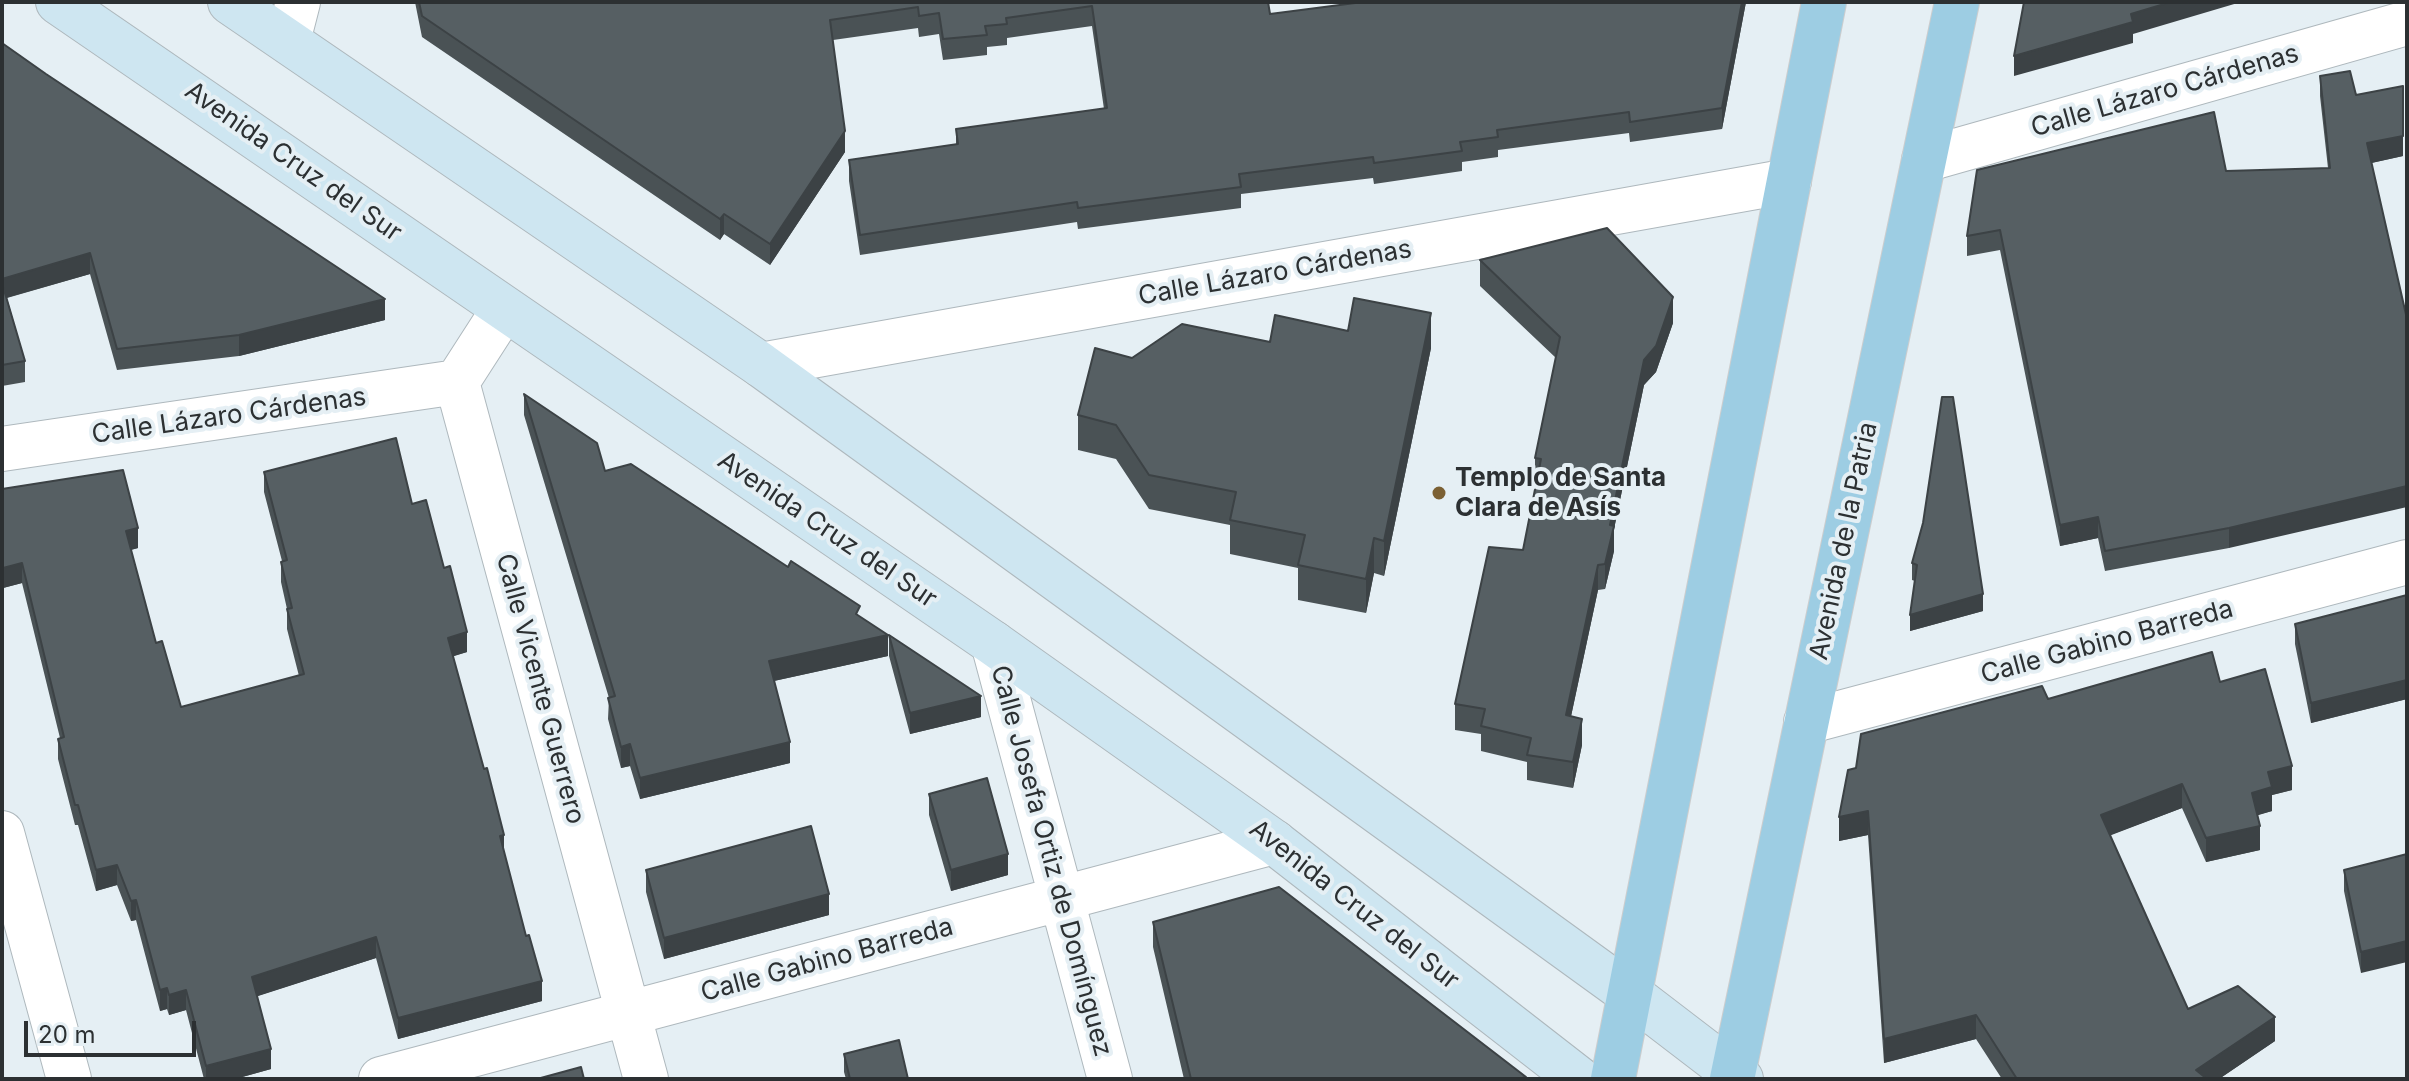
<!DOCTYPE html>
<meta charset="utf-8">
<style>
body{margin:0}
#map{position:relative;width:2409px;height:1081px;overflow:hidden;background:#e5eff4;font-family:Inter,sans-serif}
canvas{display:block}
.frame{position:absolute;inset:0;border:4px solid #2c3032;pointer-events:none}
.scale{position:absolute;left:24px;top:1021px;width:172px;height:36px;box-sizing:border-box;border:4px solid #2c3032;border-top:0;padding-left:10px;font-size:24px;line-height:28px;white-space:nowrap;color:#2c3032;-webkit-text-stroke:6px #e5eff4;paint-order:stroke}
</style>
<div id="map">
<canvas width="2409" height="1081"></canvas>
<div class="frame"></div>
<div class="scale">20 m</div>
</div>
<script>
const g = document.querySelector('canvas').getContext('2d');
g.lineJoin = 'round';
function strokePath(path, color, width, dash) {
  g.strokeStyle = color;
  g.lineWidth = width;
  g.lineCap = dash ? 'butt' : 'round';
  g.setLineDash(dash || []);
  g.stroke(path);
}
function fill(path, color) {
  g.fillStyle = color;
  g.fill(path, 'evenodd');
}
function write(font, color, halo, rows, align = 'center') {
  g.font = font + ' Inter,sans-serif';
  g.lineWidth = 8;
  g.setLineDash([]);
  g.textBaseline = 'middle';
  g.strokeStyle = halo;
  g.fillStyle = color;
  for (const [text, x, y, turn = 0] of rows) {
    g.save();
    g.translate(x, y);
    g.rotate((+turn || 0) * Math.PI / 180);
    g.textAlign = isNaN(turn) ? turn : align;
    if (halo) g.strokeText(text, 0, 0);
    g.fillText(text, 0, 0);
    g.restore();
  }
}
const minor = new Path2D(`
 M288,41L298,2
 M1924,160L2407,23
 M504,309L457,382L646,1079
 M761,365L1789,181
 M2,449L457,382
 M993,643L1110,1079
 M1806,722L2407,562
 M2,833L69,1079
 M381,1079L1274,842`);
const secondary = new Path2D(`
 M58,2L993,643L1274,842L1579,1079
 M230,2L761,365L1630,994L1741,1079`);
const primary = new Path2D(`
 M1613,1079L1824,2
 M1732,1079L1957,2`);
strokePath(minor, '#aeb8bd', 46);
strokePath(secondary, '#aeb8bd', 46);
strokePath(primary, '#cccdce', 46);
strokePath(minor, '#fff', 44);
strokePath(secondary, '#cee6f1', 44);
strokePath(primary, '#9dcde3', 44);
fill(new Path2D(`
 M415,2H1268L1270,14L1363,2H1746L1722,129L1630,142L1629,133L1498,150V157L1462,162V171L1374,184L1373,178L1241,194V208L1078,229L1077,222L860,255L849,181V160L956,144V129L1104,109L1092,26L1007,38V45L987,47V55L943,60L939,34L919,37L918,28L833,40L845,152L770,265L724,234L720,240L422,37Z
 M2,43L385,320L239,356L117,370L90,274L7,298L25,361V382L2,386Z
 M2320,76L2356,95L2403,156L2371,163L2229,548L2105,571L2098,538L2060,546L2000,250L1967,256V236L2226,171L2328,168L2320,96Z
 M1480,260L1673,323L1656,372L1644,385L1614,529V551L1605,589L1598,590L1571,716L1582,745L1573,788L1527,780V762L1481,751V734L1455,730V704L1523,550L1536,483H1535V458L1556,358L1480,286Z
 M1270,342L1431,348L1384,576L1374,573L1366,613L1298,600V568L1230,554V525L1149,509L1116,459L1078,450V415L1132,358Z
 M524,394L605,471L860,617L888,656L774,681L790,763L640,799L630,766L621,768L608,719L609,698L524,415Z
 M264,472L412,504L467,652L453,656L542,1001L398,1039L376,958L257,996L271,1069L235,1079H204L186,1010L169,1015L167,1009L160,1011L136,920L131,921L117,885L96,891L78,825H75L58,759V739L60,738L22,583L3,588L2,584V489L138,548L131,550L156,643L181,707L299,676L287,629V609L281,582V562L282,561L264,492Z
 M1923,523L1983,611L1910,631L1915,581L1912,580V563Z
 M2407,595V699L2311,723L2295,644V624Z
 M889,635L981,717L910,734L889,656Z
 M2220,682L2292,790L2272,795V811L2257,815L2260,850L2206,862L2182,808L2110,835L2188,1009L2275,1041L2219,1079H2002L1976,1039L1884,1063L1868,835L1839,841L1856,768L2048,699Z
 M929,794L1008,875L951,891L929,815Z
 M2407,854L2361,973L2344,891V870Z
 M646,870L829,915L664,959L646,892Z
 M1153,922L1526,1079H1184L1153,947Z
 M844,1054L908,1079H846L844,1072Z`), '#4a5255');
fill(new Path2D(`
 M1742,2H1746L1722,129V108Z
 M2171,2H2241L2133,34V43L2014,76V56L2131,14Z
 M845,131V152L770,265V244Z
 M2403,136V156L2367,164V143Z
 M724,214V234L720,240V219Z
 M90,253V274L2,299V279Z
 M1673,297V323L1656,372L1644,385L1614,529V551L1605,589V564L1610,525L1644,360Z
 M385,299V320L239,356V335Z
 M1431,313V348L1384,576V541Z
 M2407,486V507L2229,548V528Z
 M2098,517V538L2060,546V525Z
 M138,528V548L126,551V531Z
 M1374,538V573L1366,613V579Z
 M22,563V583L3,588V568Z
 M1598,565V590L1566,740V715Z
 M1983,594V611L1910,631V615Z
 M467,632V652L448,658V638Z
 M888,635V656L769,682V661Z
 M2407,680V699L2311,723V703Z
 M981,696V717L910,734V713Z
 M1582,719V745L1573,788V762Z
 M790,742V763L640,799V778Z
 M630,744V766L621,768V747Z
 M2292,766V790L2272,795V811L2252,817V793L2268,772Z
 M2182,784V808L2101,839V815Z
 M1868,811V835L1839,841V817Z
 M2260,826V850L2206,862V838Z
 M504,835V855L500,836Z
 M1008,854V875L951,891V870Z
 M117,865V885L96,891V870Z
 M829,894V915L664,959V938Z
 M136,900V920L131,921V901Z
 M376,937V958L252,998V977Z
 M2407,941V962L2361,973V952Z
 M542,981V1001L398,1039V1018Z
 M167,988V1009L160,1011V990Z
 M186,990V1010L169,1015V995Z
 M1976,1015V1039L1884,1063V1039Z
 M2275,1017V1041L2219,1079H2196V1070Z
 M271,1049V1069L235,1079H206V1066Z`), '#3c4245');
const building = new Path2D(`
 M419,2H1268L1270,14L1363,2H1742L1722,108L1630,122L1629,112L1497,130L1498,137L1460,142L1462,151L1374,163L1373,157L1239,174L1241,187L1078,208L1077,202L860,235L849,160L958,144L956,129L1107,108L1092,6L1006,18L1007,24L985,26L987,35L943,39L939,13L919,16L918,7L830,20L845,131L770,244L724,214L720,219L422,16Z
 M2024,2H2171L2131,14L2133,22L2014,56Z
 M2,43L46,74L385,299L239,335L117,349L90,253L2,279Z
 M2350,71L2356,95L2403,86V136L2367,143L2407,319V486L2229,528L2105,551L2098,517L2060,525L2000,230L1967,236L1977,170L2214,112L2226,171L2330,168L2320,76Z
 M1607,228L1673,297L1656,346L1644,360L1610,525L1614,526L1605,564L1598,565L1566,715L1582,719L1573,762L1527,755L1531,738L1481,726L1485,709L1455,704L1489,547L1523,550L1541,459L1535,458L1560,337L1480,260Z
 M2,283L25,361L2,365Z
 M1354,298L1431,313L1384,541L1374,538L1366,579L1298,565L1305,535L1230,520L1236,492L1149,475L1116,425L1078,415L1095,348L1132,358L1182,324L1270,342L1275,315L1348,331Z
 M524,394L597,443L605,471L631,464L788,567L791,561L860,606L856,614L888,635L769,661L790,742L640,778L630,744L621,747L608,698L615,696Z
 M1942,397H1953L1983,594L1910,615L1917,565L1912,563L1923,523Z
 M396,438L412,504L426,500L444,568L450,566L467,632L448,638L484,769L487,768L504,835L500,836L526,936L529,935L542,981L398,1018L376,937L252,977L271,1049L206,1066L186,990L169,995L167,988L160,990L136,900L131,901L117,865L96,870L78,805H75L58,739L64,737L22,563L3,568L2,564V489L123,470L138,528L126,531L156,643L162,641L181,707L304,674L287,609L292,608L281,562L287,560L264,472Z
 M2407,595V680L2311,703L2295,624Z
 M889,635L981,696L910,713Z
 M2212,652L2220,682L2265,669L2292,766L2268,772L2272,787L2252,793L2260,826L2206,838L2182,784L2101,815L2188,1009L2238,986L2275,1017L2196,1070L2207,1079H2017L1976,1015L1884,1039L1868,811L1839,817L1848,770L1856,768L1861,734L2042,686L2048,699Z
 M987,778L1008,854L951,870L929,794Z
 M811,826L829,894L664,938L646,870Z
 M2407,854V941L2361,952L2344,870Z
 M1279,887L1526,1077L1518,1079H1191L1153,922Z
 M899,1040L908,1079H850L844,1054Z
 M581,1067L584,1079H537Z`);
fill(building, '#565f63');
strokePath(building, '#3c4245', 2);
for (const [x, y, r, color] of [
 [1439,493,8,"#7b6033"]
]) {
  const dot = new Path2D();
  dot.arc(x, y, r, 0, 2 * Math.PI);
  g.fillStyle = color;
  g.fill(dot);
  strokePath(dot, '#e5eff4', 3);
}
write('26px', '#2c3032', '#e5eff4', [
 ["Calle Lázaro Cárdenas",2165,91,-16],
 ["Avenida Cruz del Sur",293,162,35],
 ["Calle Lázaro Cárdenas",1275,273,-10],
 ["Calle Lázaro Cárdenas",229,416,-8],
 ["Avenida Cruz del Sur",827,530,34],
 ["Avenida de la Patria",1844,541,-78],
 ["Calle Gabino Barreda",2107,642,-15],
 ["Calle Vicente Guerrero",540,689,75],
 ["Calle Josefa Ortiz de Domínguez",1051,861,75],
 ["Avenida Cruz del Sur",1354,905,38],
 ["Calle Gabino Barreda",827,960,-15]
]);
write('bold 26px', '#2c3032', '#e5eff4', [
 ["Templo de Santa",1455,478],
 ["Clara de Asís",1455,508]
], 'left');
</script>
